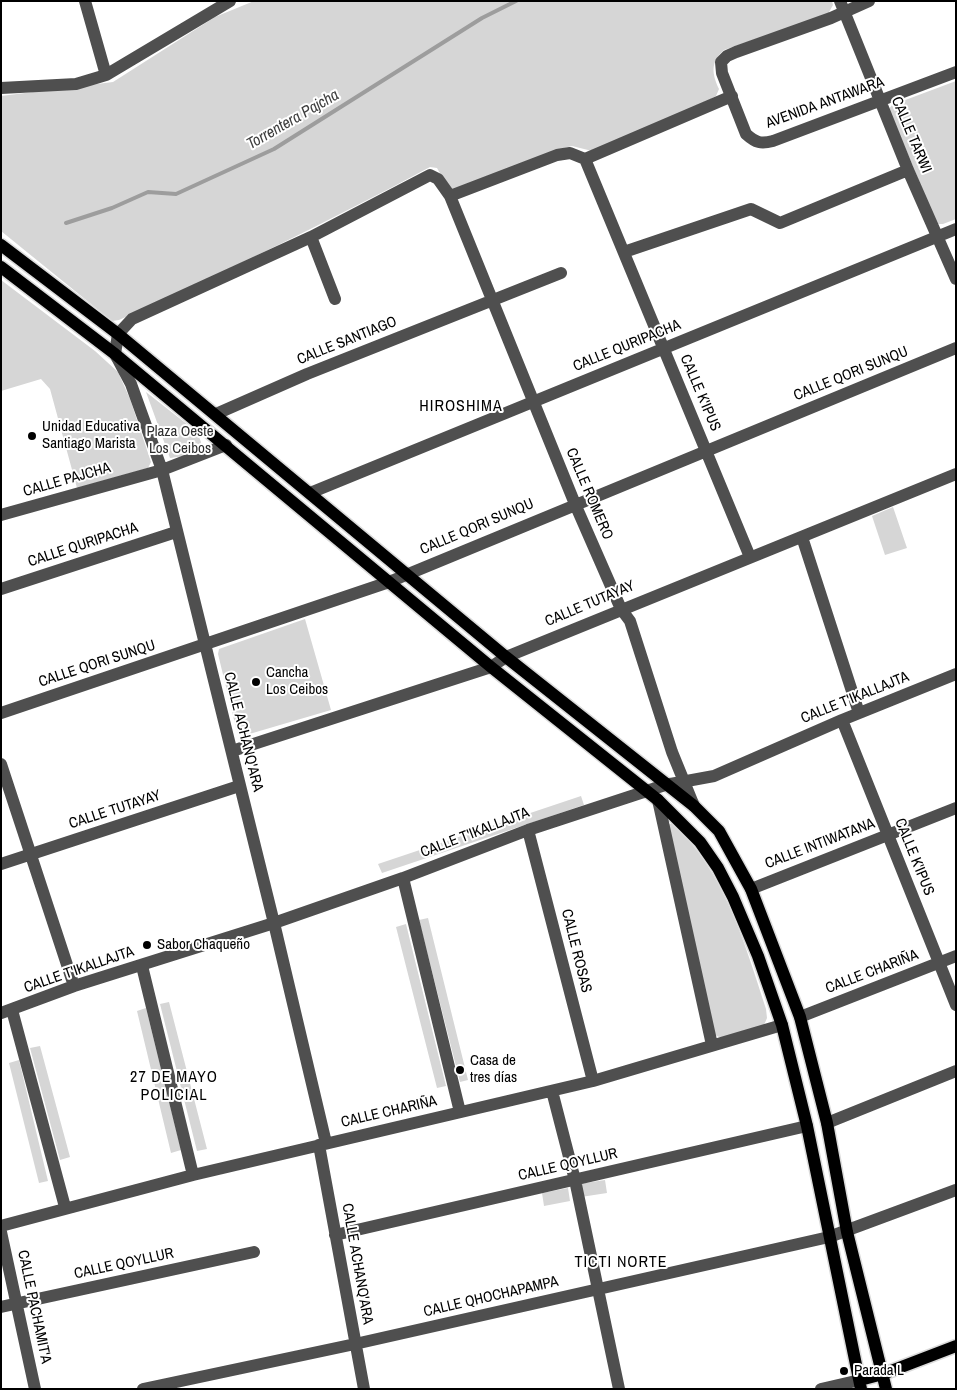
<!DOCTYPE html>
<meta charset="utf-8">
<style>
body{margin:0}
#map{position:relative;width:957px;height:1390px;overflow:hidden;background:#fff;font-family:"Archivo Narrow",sans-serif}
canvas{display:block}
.frame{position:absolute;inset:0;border:2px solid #000;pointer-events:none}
</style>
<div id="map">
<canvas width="957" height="1390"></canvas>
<div class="frame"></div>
</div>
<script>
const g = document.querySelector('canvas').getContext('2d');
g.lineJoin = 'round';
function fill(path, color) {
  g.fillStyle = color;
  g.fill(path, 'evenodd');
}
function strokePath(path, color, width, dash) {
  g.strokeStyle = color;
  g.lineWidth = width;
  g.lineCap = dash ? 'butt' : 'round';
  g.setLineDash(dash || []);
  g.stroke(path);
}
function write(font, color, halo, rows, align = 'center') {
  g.font = font + ' "Archivo Narrow",sans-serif';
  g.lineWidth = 4;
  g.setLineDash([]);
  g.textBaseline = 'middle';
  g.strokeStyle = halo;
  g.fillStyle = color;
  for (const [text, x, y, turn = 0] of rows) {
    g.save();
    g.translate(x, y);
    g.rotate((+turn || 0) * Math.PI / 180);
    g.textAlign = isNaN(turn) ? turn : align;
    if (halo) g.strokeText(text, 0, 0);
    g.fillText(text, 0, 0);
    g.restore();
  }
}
fill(new Path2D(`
 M254,1H832L833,5L828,14L724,50C710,62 712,74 719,89L716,96L707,101L592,151L572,146L564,148L453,190L447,186L437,168L430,167C328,222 224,272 119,320L112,321L1,231V96L113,82L215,17Z
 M956,81V219L943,224H937L889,109L892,105Z
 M1,280L95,351L118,372L130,399L151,462L148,468L77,488L50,389L41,379L1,391Z
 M146,392L197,432L201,442C199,456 182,456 170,458Z
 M893,507L907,548L885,555L872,516Z
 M305,619L331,710L246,735L240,734L236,728L218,654L219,649Z
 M581,796L584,805L382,873L378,864Z
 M672,823C724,870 745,944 766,1009L767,1018L764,1025L721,1038L715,1035L668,825Z
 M428,918L468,1080L460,1082L419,920Z
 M406,924L446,1086L437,1088L396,927Z
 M169,1002L207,1149L197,1151L160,1004Z
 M146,1008L181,1150L171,1153L137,1011Z
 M40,1046L70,1157L60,1160L30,1048Z
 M19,1060L48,1181L39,1183L9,1063Z
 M605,1180L607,1193L581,1197L579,1184Z
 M568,1188L570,1201L544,1206L542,1193Z`), '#d6d6d6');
strokePath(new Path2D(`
 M66,223L112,208L148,192L176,194L274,149L482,18L516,1`), '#9d9d9d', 4);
const major = new Path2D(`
 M1,245L118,334L506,657L694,806L719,831L751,889L800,1017L827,1123L847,1232L886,1389
 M1,267L115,354L491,667L658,800L700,842L718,868L733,897L758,956L782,1025L807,1126L861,1389
 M860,1380L883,1374L956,1346`);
strokePath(major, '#dbdbdb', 15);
strokePath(new Path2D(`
 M85,1L106,75
 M840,1L908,170L956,279
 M869,1L831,18L736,52L727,56L721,62L722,73L746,134C756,143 761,144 773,141L956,72
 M1,88L76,84L106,75L230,1
 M585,159L750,557
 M450,196L575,504L621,609L630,621L672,752L694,806
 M311,237L335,299
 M624,252L751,209L780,223L908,170
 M216,414L307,374L561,273
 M310,493L956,229
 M1,515L162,470L226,445
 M802,537L859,713
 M1,589L176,532
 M1,713L389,582L956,348
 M842,720L956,1005
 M232,751L491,667L506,657L956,474
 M1,764L74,986
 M658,800L712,1045
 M528,830L593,1081
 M1,864L239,786
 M403,878L460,1112
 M751,889L956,808
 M142,966L193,1175
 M12,1010L65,1207
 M1,1013L74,986L274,923L403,878L528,830L665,785L714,776L842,720L956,674
 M800,1017L956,956
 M552,1091L575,1180L619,1389
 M827,1123L956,1071
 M326,1143L274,923L162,470L131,384L115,354L118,334L132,319L311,237L430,175L438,179L450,196L557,155L570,153L585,159L732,96
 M319,1145L364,1389
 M1,1226L193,1175L593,1081L782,1025
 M1,1232L35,1389
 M335,1235L807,1126
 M1,1307L254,1252
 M143,1389L355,1344L829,1237L956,1190
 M821,1389L860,1380`), '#4f4f4f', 12);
strokePath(major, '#000', 12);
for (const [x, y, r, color] of [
 [32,436,5,"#000"],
 [256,682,5,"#000"],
 [147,945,5,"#000"],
 [460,1070,5,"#000"],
 [844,1371,5,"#000"]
]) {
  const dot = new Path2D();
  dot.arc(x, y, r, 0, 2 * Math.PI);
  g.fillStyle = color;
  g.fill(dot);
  strokePath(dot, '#fff', 2);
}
write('15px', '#000', '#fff', [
 ["AVENIDA ANTAWARA",825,103,-20],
 ["CALLE TARWI",911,135,67],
 ["CALLE SANTIAGO",347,341,-22],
 ["CALLE QURIPACHA",627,346,-22],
 ["CALLE QORI SUNQU",851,374,-22],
 ["CALLE K'IPUS",700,393,67],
 ["CALLE PAJCHA",67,480,-16],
 ["CALLE ROMERO",589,494,67],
 ["CALLE QORI SUNQU",477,527,-23],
 ["CALLE QURIPACHA",83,545,-18],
 ["CALLE TUTAYAY",590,604,-23],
 ["CALLE QORI SUNQU",97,664,-18],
 ["CALLE T'IKALLAJTA",855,698,-22],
 ["CALLE ACHANQ'ARA",243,732,76],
 ["CALLE TUTAYAY",115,810,-18],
 ["CALLE T'IKALLAJTA",475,833,-21],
 ["CALLE INTIWATANA",820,844,-21],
 ["CALLE K'IPUS",914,857,68],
 ["CALLE ROSAS",576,951,76],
 ["CALLE T'IKALLAJTA",79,970,-19],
 ["CALLE CHARIÑA",872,972,-21],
 ["CALLE CHARIÑA",389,1112,-13],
 ["CALLE QOYLLUR",568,1165,-13],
 ["CALLE QOYLLUR",124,1264,-12],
 ["CALLE ACHANQ'ARA",357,1264,80],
 ["CALLE QHOCHAPAMPA",491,1297,-13],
 ["CALLE PACHAMIT'A",34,1307,78]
]);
write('15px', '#000', '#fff', [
 ["Unidad Educativa",42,427],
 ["Santiago Marista",42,444],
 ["Cancha",266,673],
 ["Los Ceibos",266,690],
 ["Sabor Chaqueño",157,945],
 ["Casa de",470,1061],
 ["tres días",470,1078],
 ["Parada L",854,1371]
], 'left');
write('15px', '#2d2d2d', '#fff', [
 ["Plaza Oeste",180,432],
 ["Los Ceibos",180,449]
]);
write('italic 16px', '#3e3e3e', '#fff', [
 ["Torrentera Pajcha",293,120,-30]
]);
g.letterSpacing = '1px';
write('16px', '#000', '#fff', [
 ["HIROSHIMA",461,407],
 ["27 DE MAYO",174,1078],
 ["POLICIAL",174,1096],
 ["TICTI NORTE",621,1263]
]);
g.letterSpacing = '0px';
</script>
